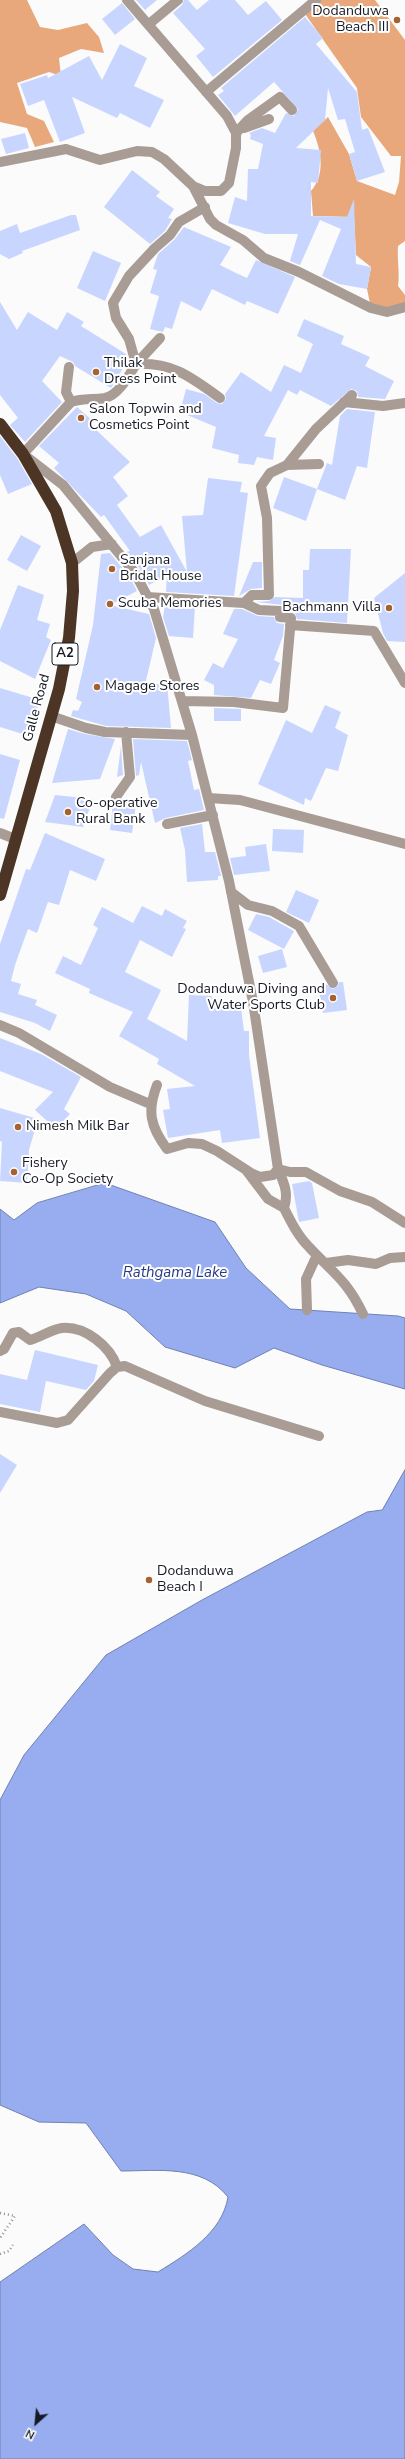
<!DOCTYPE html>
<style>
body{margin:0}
#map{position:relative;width:405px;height:2459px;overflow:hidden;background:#fbfbfb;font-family:"Nunito Sans",sans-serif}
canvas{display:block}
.north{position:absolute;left:16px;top:2403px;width:40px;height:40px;-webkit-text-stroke:3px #fff;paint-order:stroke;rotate:207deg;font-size:11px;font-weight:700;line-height:16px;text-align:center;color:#151923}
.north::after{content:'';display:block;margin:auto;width:14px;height:18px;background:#151923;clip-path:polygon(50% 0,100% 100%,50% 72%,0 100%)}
</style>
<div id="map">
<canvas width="405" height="2459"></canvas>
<div class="north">N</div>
</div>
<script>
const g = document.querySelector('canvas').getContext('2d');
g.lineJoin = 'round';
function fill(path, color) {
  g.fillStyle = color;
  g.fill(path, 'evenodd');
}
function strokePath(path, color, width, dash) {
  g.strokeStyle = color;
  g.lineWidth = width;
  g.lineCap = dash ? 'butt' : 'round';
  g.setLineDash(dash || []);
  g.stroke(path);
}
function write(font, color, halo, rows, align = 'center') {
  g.font = font + ' "Nunito Sans",sans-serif';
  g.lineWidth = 4;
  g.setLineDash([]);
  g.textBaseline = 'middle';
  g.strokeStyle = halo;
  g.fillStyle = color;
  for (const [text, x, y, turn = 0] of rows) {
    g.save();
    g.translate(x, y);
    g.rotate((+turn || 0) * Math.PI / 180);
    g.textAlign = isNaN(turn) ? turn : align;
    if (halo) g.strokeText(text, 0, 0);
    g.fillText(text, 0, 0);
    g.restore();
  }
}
fill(new Path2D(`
 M0,0H27L40,27L58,30L87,23L99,37L104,53L81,49L59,58L61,76L49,72L17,83L27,114L44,121L54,142L35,147L27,128L0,122Z
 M316,0H375L405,40V241L398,246C397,259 400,275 398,286L405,295V307L371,308L367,289L371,267L356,255L354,217L313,216L311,191C326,174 321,150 313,131L328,117L349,154L357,181L395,195L399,182L401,156H391L361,117L357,88L303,11Z`), '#e9a87b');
const water = new Path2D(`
 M105,1183L215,1222L246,1268L290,1309L398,1316L405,1318V1389L322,1365L274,1348L235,1368L165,1347L126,1311L86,1294L39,1287L0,1303V1209L14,1220L37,1203Z
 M405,1470V2459H0V2282L84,2224L113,2255L133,2269L158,2272C187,2254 222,2233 228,2197C202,2164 158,2171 121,2171L86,2123L39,2122L0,2105V1800L24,1755L106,1655L202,1600L367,1512L382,1510Z`);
fill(water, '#97adef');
strokePath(water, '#7081b2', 1);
fill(new Path2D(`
 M136,0H157L145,10Z
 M184,0H188L197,10L209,0H235L248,15L266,1L282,20L213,77L196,56L205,49L173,13L182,5Z
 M122,3L135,19L115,35L102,19Z
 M305,17L323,38L316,44L357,92L362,130L368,128L385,172L357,181L349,154L355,152L345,119L338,120L328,88L325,120L296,148L321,150L318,183L311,182V216L347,217L354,199L356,264L371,267L367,289L339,284L322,276L341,229L320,220L300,265L290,261L298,234H265L228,223L235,197L247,201L248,169H258L263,144L250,139L251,135L249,133L262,128L275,133L286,113L294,116L298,109L274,82L235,116L218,95L224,91L221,88Z
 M120,44L147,58L134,86L164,100L150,128L120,113L117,118L72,97L85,133L60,142L44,100L28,106L20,84L47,75L48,78L89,56L102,80Z
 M25,133L29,148L6,154L1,139Z
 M132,170L160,192L156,196L174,209L168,218L172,219L165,231L150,244L104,207Z
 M71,215H76L80,230L22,251L23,253L9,259L0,254V231L17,224L20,233Z
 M184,227L231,247L220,265L236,273L247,278L256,260L295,277L278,314L247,301L245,305L212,289L201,311L181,301L172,329L165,327L163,332L150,329L159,296L150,293L157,270L153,269L158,254L174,240Z
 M93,251L121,263L105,301L77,288Z
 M0,302L17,330L28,312L57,330L67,312L84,322L81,326L126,354L128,360L111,388L75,366L73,362L60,356L42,381L62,402L25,442L10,425L18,418L0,395Z
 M304,319L344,336L341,344L370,357L365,366L394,381L385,399L358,397L357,391L351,389L331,406L300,390L297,395L288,390L264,436L276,438L273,460L257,457L254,465L238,463L239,455L212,448L216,427L180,412L186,389L204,394L217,403L222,404L226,399L225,394L241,372L271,392L284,365L301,373L313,344L297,336Z
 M77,407L94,422L91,425L130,462L113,477L128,496L117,505L140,537L161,525L187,572L182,516L203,515L208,478L242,482L240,492L248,493L234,596L166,592L167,575L149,585L140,569L126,552L130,551L104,515L101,517L54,468L59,463L39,446Z
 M347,409L375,412L367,468L357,466L345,500L317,489L327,463L332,465L340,416Z
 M0,436L17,458L32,484L8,494L0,475Z
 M284,477L317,489L306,521L273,508Z
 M21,535L41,546L27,571L7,560Z
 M310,549H351L347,623L297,619L295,613L286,611L283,605L256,602L269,601L275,597L303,598V570H309Z
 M110,553L130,577L137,591L110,605L149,614L156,638L145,685L167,683L171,728L106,726L71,716L73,710L78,711L82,702L76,699L93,625L101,554Z
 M253,562H262V588L251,589L239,596Z
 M405,573V642L387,641L383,633L374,598Z
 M18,585L44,595L37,620L50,624L46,637L51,640L35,679L0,661V630Z
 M165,605L195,606L193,638L169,636L163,617Z
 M234,609H242L258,616L274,617L277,623L284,624L283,636L274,660L280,663L271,684L260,680L251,698L214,695V685L204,680L213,663L223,668L238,639L223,634Z
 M0,688L40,700L29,736L0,727Z
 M325,705L341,712L335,728L348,735L338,771L326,768L311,801L305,798L304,805L258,784L286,720L312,733Z
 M214,708L241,709V721H214Z
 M68,729L85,734L115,739L100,779L52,783Z
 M133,739L187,741L192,760L188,761L194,790L199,789L204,810L166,818L155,823L141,762L139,775L136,776Z
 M121,746L123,775L117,777Z
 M0,754L20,760L4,819L0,818Z
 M55,795L93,799L83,827L45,822Z
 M113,803L136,804L132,833L110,830Z
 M202,824L205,852H215L221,876H218V880L187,882L185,850L180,828Z
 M273,829L304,830L303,853L272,851Z
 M45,833L105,859L96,881L70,870L59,905L48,902L37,933L28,929L15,965L11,981L21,984L18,994L37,1000L35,1005L57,1015L50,1031L35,1023L0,1012V944L26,869L30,870Z
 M266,844L270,871L234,875L230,858L246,856L245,847Z
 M296,890L319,900L309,923L286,912Z
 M142,906L162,916L165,909L187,921L183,928L186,929L172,957L140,940L125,972L161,990L147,1019L187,1041L189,995L212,996L211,1004L240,1000L244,1031H249V1055L260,1138L222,1143L220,1130L168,1138L163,1110L170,1109L167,1089L195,1086L157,1064L159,1059L119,1036L133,1012L89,993L90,989L55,973L63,956L81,965L98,928L93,925L102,907L133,923Z
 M256,914L269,917L294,931L284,949L248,930Z
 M282,949L287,967L263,973L258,956Z
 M339,982H343L347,1010L323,1013L318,986L326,984L333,989L338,986Z
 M0,1038L41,1054L81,1077L64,1109L70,1114L56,1129L35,1110L53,1092L0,1071Z
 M0,1108L38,1119L29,1150L27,1183L0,1181L2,1142L0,1141Z
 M309,1181L312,1183L319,1218L299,1222L292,1184Z
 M35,1350L98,1365L94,1381L86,1390L46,1381L40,1412L0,1404V1374L27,1380Z
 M0,1454L17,1465L0,1493Z`), '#c8d6ff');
strokePath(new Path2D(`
 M0,2213L15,2216L0,2238
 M0,2254L9,2251L13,2245`), '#8d8f93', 2.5, [1, 3]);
strokePath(new Path2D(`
 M127,0L227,116L236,133V148L229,183L221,191H205L193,186
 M149,24L178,0
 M206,92L316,0
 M244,128L269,119
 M236,133L248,120L280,97L292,110
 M0,162L66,149L100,160L137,151L152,152L164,159L193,186L210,219L216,225L243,240L264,258L299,272L371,308L387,312L405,307
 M136,364L129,339L116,318L113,303L129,276L155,248L170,235L179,222L205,207
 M136,364L160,338
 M69,367L66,392L71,402
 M220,398C192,378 173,362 136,364C129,375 119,395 105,398C94,400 83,398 71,402L23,454L63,485L135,573L154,609L192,735L229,881L253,1002L278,1169C284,1183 289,1193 284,1208L268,1199L246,1170
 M344,402L383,406L405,403
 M287,465L319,464
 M72,563L92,547L112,544
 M147,597L244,603L259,610L280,611V617L291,618L283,708L234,702L182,701
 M244,603L252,595H269L267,518L261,486L270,473L287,465L316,429L352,395
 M290,625L374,631L405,683
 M51,716L86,728L105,732L192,735
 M116,797L130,777L126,732
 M208,798L240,800L405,844
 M167,824L213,815
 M0,833L15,839
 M231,892L248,905L272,911L299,926L333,983
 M0,1025L19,1033L110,1087L150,1104
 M157,1085C147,1111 150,1126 167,1149L188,1143L202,1144L217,1151L251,1173L260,1177L273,1175L278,1169
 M278,1169L290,1172H306L340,1191L372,1202L405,1223
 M284,1208C291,1222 298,1236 309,1247C333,1273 347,1280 363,1314
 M326,1263L348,1260L376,1264L390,1258L405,1257
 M307,1310L306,1279L317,1255
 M0,1351L4,1349L13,1333L19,1332L30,1340C41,1337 52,1329 62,1328C85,1326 110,1346 117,1367
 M0,1412L57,1423L68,1420L110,1373L117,1367L125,1366L205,1401L319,1436`), '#a89c94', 10);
strokePath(new Path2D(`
 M0,424L23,454L56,511L72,563L73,591L69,638L59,689L0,895`), '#4c3525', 12);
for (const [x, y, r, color] of [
 [397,20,4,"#a56230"],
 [96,372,4,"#a56230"],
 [81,418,4,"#a56230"],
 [112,569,4,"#a56230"],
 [110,604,4,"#a56230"],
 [389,608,4,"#a56230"],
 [97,687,4,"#a56230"],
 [68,812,4,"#a56230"],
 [333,998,4,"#a56230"],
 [18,1127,4,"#a56230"],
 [14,1172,4,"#a56230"],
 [149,1580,4,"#a56230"]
]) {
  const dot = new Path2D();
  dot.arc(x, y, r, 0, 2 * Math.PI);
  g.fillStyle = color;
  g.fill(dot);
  strokePath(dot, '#fff', 1.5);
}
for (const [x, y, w] of [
 [65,654,26]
]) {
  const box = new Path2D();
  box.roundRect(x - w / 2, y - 11, w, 22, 3);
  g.fillStyle = '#fff';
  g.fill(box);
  strokePath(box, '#151923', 1);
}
write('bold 13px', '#151923', null, [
 ["A2",65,654]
]);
write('14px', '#151923', '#fff', [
 ["Dodanduwa",389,12,"right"],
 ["Beach III",389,28,"right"],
 ["Thilak",104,364],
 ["Dress Point",104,380],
 ["Salon Topwin and",89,410],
 ["Cosmetics Point",89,426],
 ["Sanjana",120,561],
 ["Bridal House",120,577],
 ["Scuba Memories",118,604],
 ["Bachmann Villa",381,608,"right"],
 ["Magage Stores",105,687],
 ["Co-operative",76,804],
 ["Rural Bank",76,820],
 ["Dodanduwa Diving and",325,990,"right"],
 ["Water Sports Club",325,1006,"right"],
 ["Nimesh Milk Bar",26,1127],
 ["Fishery",22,1164],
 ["Co-Op Society",22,1180],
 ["Dodanduwa",157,1572],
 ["Beach I",157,1588]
], 'left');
write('14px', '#151923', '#fff', [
 ["Galle Road",37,708,-75]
]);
write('italic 15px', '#293a86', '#fff', [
 ["Rathgama Lake",175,1273]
]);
</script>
